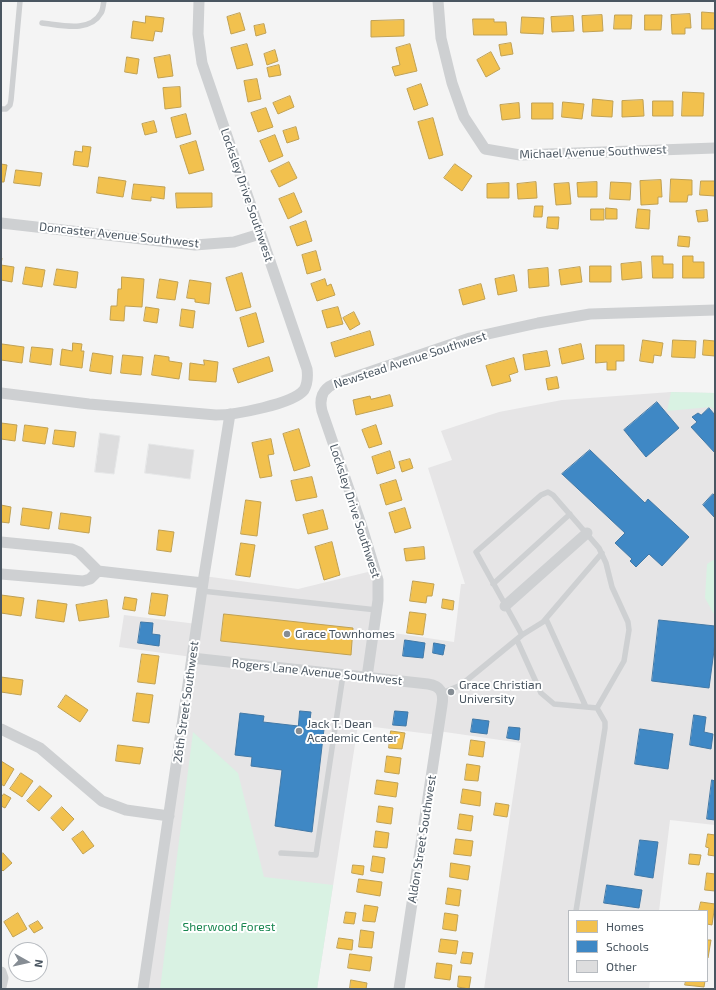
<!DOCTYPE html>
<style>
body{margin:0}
#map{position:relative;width:716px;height:990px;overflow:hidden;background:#f4f4f4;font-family:"Exo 2",sans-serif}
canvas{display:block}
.frame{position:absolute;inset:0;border:2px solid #4a5661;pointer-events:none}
.legend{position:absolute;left:568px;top:910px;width:140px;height:72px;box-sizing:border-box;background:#fff;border:1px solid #b7bbc0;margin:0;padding:5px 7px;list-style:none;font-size:12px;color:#4a5661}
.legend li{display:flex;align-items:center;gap:8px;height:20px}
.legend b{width:20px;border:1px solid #b7bbc0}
.north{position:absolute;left:8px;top:942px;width:40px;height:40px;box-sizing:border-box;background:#fff;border:1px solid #b7bbc0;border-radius:50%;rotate:98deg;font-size:11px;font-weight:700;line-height:16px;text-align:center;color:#4a5661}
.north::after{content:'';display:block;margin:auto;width:14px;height:18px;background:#868d94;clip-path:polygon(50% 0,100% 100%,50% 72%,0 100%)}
</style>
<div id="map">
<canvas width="716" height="990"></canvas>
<div class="frame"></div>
<ul class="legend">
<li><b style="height:11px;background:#f2c14e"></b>Homes</li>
<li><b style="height:11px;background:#3f88c5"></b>Schools</li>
<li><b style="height:11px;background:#ddddde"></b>Other</li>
</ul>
<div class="north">N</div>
</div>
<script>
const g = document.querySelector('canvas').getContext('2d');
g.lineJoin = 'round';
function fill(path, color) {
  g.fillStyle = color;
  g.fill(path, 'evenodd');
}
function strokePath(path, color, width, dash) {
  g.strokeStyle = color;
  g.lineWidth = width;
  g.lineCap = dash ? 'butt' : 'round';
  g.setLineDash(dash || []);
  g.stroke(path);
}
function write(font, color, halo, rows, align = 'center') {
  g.font = font + ' "Exo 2",sans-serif';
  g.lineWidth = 4;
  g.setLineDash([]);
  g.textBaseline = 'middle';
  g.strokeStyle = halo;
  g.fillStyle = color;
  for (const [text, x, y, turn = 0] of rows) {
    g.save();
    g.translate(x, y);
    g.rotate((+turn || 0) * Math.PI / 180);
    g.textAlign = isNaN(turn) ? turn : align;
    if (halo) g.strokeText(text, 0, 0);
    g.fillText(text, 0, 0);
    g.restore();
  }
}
fill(new Path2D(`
 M671,392L715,393V825L670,820L659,911H569V981H650L649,989H484L521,743L438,731V735L358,725L317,989H143L192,657L119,647L124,615L197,624L204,576L298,589L376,570L374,630L454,642L461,584H465L428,468L452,460L441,431L499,412L562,400Z`), '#e6e5e6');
fill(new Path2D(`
 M671,392L715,393V410L711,407L667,411Z
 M715,559V616L705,598L707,564Z
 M193,732L238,773L264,877L333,885L317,989H160Z`), '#d9f2e3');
const homes = new Path2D(`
 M702,12L715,13V29H702Z
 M240,13L245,30L231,34L227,17Z
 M690,14L691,28H685V34H672L671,15Z
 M602,15L603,31L583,32L582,16Z
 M615,15H632L631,29H614Z
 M645,15H662L661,30H645Z
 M146,16L164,18L162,32L155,31L153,41L131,38L133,21L145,23Z
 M573,16L574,31L552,32L551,17Z
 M522,17L544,18L543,34L521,33Z
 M473,19H494V22H506L507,35H474Z
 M404,20V36L371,37V21Z
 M264,24L266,33L256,36L254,26Z
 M511,43L513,54L501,56L499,45Z
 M247,44L253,65L237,69L231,48Z
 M410,44L417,71L395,76L392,67L400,65L396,48Z
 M275,50L278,61L267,65L264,54Z
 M491,52L500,69L486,77L477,60Z
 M170,55L173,76L158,78L154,58Z
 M127,57L139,59L137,74L125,72Z
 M279,65L281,75L269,77L267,68Z
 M257,79L261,99L248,102L244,81Z
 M421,84L428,105L414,110L407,89Z
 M180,87L181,107L165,109L163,88Z
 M683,92L704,93L703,116H682Z
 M290,96L294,107L278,114L273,103Z
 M593,99L613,101L612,117L592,116Z
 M643,100L644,116L622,117V101Z
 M653,101H673V116H653Z
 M563,102L584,104L582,119L562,117Z
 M519,103L520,118L502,120L500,105Z
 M532,103H553V119H532Z
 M266,108L273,127L258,132L251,113Z
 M186,114L191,134L176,138L171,118Z
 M433,118L443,155L429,159L418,122Z
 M154,121L157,132L145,135L142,124Z
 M296,127L299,139L287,143L283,131Z
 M275,135L283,156L269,162L260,141Z
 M196,141L204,170L189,174L180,146Z
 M83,146L91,147L88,167L73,165L75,151L82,152Z
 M289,162L297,178L279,187L271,171Z
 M1,164L7,165L4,182H1Z
 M455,164L472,176L462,191L444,178Z
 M16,170L42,173L40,186L14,183Z
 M99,177L126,181L123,197L97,193Z
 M671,179L692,180V195H688L687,202H670Z
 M661,180L662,197H658V204L641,205L640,181Z
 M701,181H715V196L700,195Z
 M536,182L537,198L518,199L517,184Z
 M597,182V197H578L577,183Z
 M611,182L631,183L630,200L610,199Z
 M509,183V198H487V184Z
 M569,183L571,204L556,205L554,184Z
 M134,184L165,187L164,199L151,197V201L132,199Z
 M176,193H212V207L177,208Z
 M294,193L302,212L288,219L279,199Z
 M535,206H543L542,217H534Z
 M606,208L617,209V219H606Z
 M591,209H604V220H591Z
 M638,209L650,210L649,229L636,228Z
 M707,210L708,221L698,222L696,211Z
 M548,217H559L558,229L547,228Z
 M306,221L312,241L297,246L290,227Z
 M679,236L690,237L689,247L678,246Z
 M316,251L321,270L307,274L302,255Z
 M652,256H663V264H673V278H653Z
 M683,256H693V262H704V278H683Z
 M1,258H2L1,265L14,267L12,282L1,280Z
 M641,262L642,278L622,280L621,264Z
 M590,266H611V282H590Z
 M26,267L45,270L42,287L23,284Z
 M580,267L582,282L561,285L559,270Z
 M548,268L549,286L529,288L528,270Z
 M57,269L78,272L76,288L54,285Z
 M242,273L251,307L236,311L226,278Z
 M514,275L517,291L498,295L495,279Z
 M122,277L144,279L142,307L125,306L124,321L110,320L111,306H117L118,289H121Z
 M160,279L178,282L175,300L157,298Z
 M325,279L327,286L331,284L335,295L317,301L311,284Z
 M190,280L211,283L209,304L195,302V299L187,298Z
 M481,284L485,299L463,305L459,290Z
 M146,307L159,309L157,323L144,321Z
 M338,307L343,324L327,328L322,311Z
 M182,309L195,311L193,328L180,326Z
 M354,312L360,324L350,330L343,318Z
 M256,313L264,342L248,347L240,318Z
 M370,331L374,345L335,357L331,343Z
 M643,340L663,343L661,356L654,355L653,363L640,361Z
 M673,340L696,341L695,358L672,357Z
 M704,340L715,341V356L703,355Z
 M73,343L82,344L81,351H84L82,368L60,365L62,349L72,351Z
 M2,344L24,347L22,363L1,360Z
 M581,344L584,359L562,364L559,349Z
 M596,345H624V361H616V370H607V362L596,363Z
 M32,347L53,349L51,365L30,362Z
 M547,351L550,366L525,370L523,355Z
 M93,353L113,356L111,374L90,371Z
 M123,355L143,357L141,375L121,373Z
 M155,355L169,357V361L182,363L179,379L152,375Z
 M269,357L273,371L238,383L233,369Z
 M514,358L518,372L509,375L511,381L492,386L486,366Z
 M204,360L218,362L216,382L189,380L190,363L204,365Z
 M557,377L559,388L548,390L546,379Z
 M390,395L393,406L356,415L353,400L370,396L371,399Z
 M1,423L17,425L15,441L1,439Z
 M25,425L48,428L45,444L23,441Z
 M376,425L382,444L369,448L362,430Z
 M299,429L310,466L294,471L283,434Z
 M55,430L76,432L74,447L53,444Z
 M271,439L274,454L268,455L272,476L260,478L252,443Z
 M390,451L395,468L377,474L372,457Z
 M410,459L413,468L402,472L399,462Z
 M312,477L317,497L296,501L291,481Z
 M396,480L402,500L386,505L380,485Z
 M246,500L261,502L257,536L241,534Z
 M1,505L11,507L9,523L1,522Z
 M23,508L52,512L49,529L21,525Z
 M405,508L411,528L395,533L389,513Z
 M323,510L328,529L308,534L303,515Z
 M61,513L91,517L89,533L59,529Z
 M159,530L174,532L171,552L157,550Z
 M332,542L340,575L324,580L315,547Z
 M241,543L255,545L250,577L236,575Z
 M424,547L425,559L406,561L404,549Z
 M413,581L434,584L432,596H427L426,603L410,601Z
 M152,593L168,595L165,616L149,614Z
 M1,595L24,598L21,616L1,613Z
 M125,597L137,599L135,611L123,609Z
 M443,599L454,601L453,610L442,608Z
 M38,600L67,604L64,622L36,618Z
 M107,600L109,617L79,621L76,605Z
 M410,612L426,614L423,635L407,633Z
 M224,614L353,628L351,655L221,641Z
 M142,654L159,656L155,684L138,682Z
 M1,677L23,680L21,695L1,692Z
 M137,693L153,695L149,723L133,721Z
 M66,695L88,710L80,722L58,707Z
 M391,731L405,733L402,749L389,748Z
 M471,740L485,742L483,757L469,755Z
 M118,745L143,748L140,764L116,761Z
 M387,756L401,758L399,774L385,772Z
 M1,761L14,769L4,786L1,784Z
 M467,764L480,766L478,781L465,780Z
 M21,773L33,781L22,797L10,789Z
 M377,780L398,783L396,797L375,794Z
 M40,786L52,796L39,811L27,801Z
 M463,789L481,792L480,806L461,803Z
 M4,794L11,798L5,808L1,806V798Z
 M496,803L509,805L507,817L494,815Z
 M379,806L393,808L391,824L377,822Z
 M62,807L74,819L63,831L51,818Z
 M460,814L473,816L471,831L458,829Z
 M83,831L94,846L83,854L72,839Z
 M376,831L389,833L387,848L374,847Z
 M708,834L715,835V856L708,855L709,848L706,847Z
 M456,839L473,841L471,856L454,854Z
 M3,853L12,863L3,871L1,869V855Z
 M690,854L701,855L699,865L689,864Z
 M373,856L385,858L383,873L371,871Z
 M451,863L470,866L468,880L450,877Z
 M353,865L364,866L363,875L352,873Z
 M707,873L715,874V891L705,890Z
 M359,879L382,882L380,896L357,892Z
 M448,888L461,890L459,906L446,904Z
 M701,902L715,904L712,925L707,924V911H699Z
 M365,905L378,907L375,922L363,921Z
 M346,912L356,913L354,924L344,923Z
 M18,913L27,929L13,937L4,922Z
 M445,913L458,915L456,931L443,929Z
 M38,921L43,928L34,933L29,926Z
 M361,930L374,932L372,948L359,947Z
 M339,938L353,940L352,950L337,948Z
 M441,939L458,941L456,954L439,952Z
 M707,940H711L708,958H707Z
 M463,952L473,953L471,964L461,963Z
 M350,954L372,957L370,971L348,968Z
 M437,963L452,965L450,980L435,978Z
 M459,976L471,977L469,989L458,987Z
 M351,980L367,983L366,989H350Z
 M686,981H705L704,987L685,985Z`);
fill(homes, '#f2c14e');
strokePath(homes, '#c0a154', 1);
const schools = new Path2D(`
 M657,402L679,428L646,457L624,430Z
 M709,408L715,415V453L691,427L697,422L692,417L698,413L701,415Z
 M590,450L645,503L648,499L689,537L662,566L649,554L636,567L630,561L632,559L615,543L625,533L562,474Z
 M713,494L715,496V518L703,505Z
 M659,620L715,626V643L709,688L652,681Z
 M141,622L153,623L152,634L160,635L159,646L138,643Z
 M405,640L425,643L423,658L403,656Z
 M434,643L445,645L443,655L433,653Z
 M300,711L311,712L309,727L324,729L312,832L275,826L282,770L251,766L252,757L235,755L240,713L264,716L263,722L298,726Z
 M395,711L408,712L406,726L393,725Z
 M694,715L706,717L704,732L713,734L711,749L690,745Z
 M473,719L489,721L487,734L471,732Z
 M509,727L520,728L519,740L507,738Z
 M640,729L673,734L668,769L635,764Z
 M712,780L715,781V820L707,819Z
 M640,840L658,842L653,878L635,875Z
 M607,885L642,890L639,908L604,903Z`);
fill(schools, '#3f88c5');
strokePath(schools, '#4279a7', 1);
const building = new Path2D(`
 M100,433L120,436L114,474L95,472Z
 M149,444L194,450L190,479L145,473Z`);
fill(building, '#ddddde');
strokePath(building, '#e5e6e7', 1);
strokePath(new Path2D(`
 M42,23C61,25 90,33 101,13C103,10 103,5 104,1
 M1,109H6L10,105L11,100L20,1
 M493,584L570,514
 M202,591L377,610
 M546,619L586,707
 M522,635L476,552L541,495L548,492L553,495L599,548L606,563L612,587L628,622L629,630L624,661L597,708L605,722V728L576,911
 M517,640L541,693L554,704L597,708
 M442,693L461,685L522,635L543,622L602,553
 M281,853L316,855L343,675`), '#ced0d2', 5.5);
strokePath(new Path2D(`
 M438,1L441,38L452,83L464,117L485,149L520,155L715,148
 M1,223L195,245L234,242L260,234
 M1,393L89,404L216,415C235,415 293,404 304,390C308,383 308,377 307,369L202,63L198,34L199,1
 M1,542L72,549L79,552L98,571L203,583
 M1,574L83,581L90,579L98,571
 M505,606L587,533
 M192,658L428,684C441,686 444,693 442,705L399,989
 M367,677L378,600V580L362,527L322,411C319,399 322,389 334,384L470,338L538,323L590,314L715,310
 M1,729L40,748L102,801L126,810L169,816
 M1,972L3,978L1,987
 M143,989L204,576L230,414`), '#ced0d2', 11);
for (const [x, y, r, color] of [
 [287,634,4,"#868d94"],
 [451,692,4,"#868d94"],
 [299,731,4,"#868d94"]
]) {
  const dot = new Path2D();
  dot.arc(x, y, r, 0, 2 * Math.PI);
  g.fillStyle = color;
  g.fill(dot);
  strokePath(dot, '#fff', 1.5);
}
write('12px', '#4a5661', '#fff', [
 ["Michael Avenue Southwest",593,152,-2],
 ["Locksley Drive Southwest",247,195,71],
 ["Doncaster Avenue Southwest",119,235,6],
 ["Newstead Avenue Southwest",410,360,-18],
 ["Locksley Drive Southwest",355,511,72],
 ["Rogers Lane Avenue Southwest",317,672,6],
 ["26th Street Southwest",186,702,-82],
 ["Aldon Street Southwest",422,839,-81]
]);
write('12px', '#4a5661', '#fff', [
 ["Grace Townhomes",295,634],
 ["Grace Christian",459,685],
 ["University",459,699],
 ["Jack T. Dean",307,724],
 ["Academic Center",307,738]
], 'left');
write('12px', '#17864f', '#fff', [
 ["Sherwood Forest",229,927]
]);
</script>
